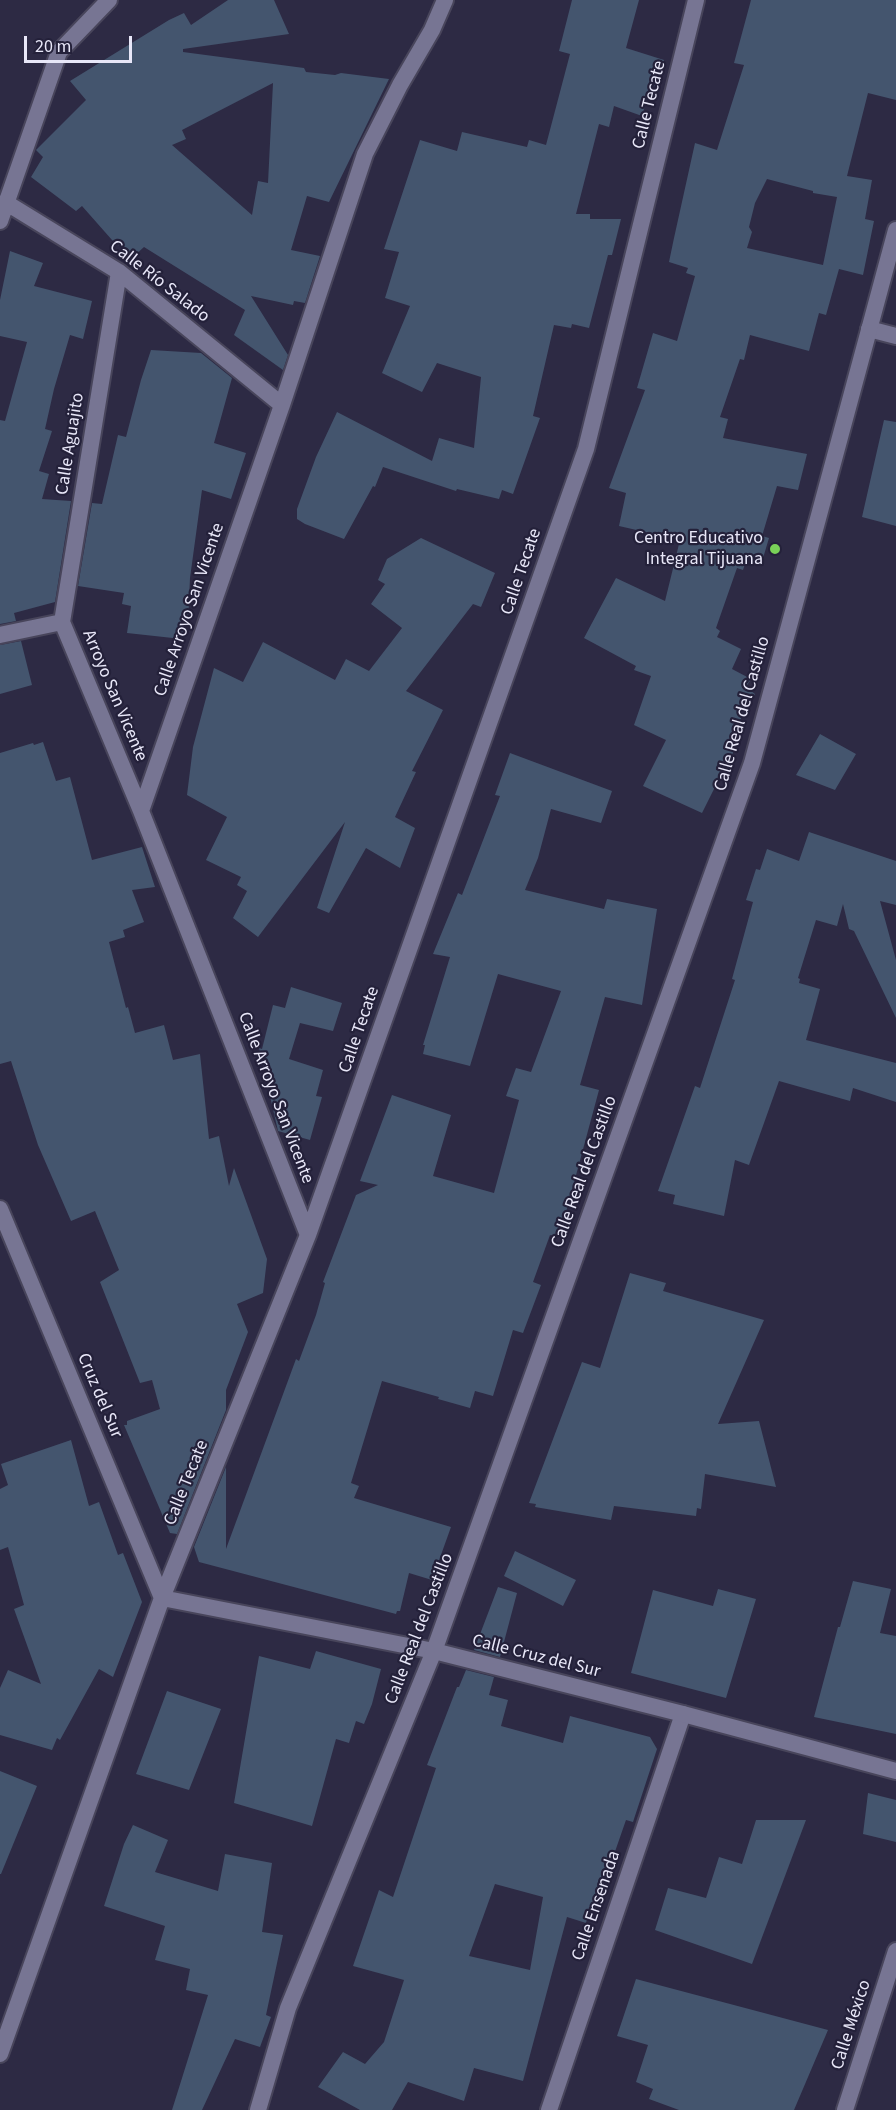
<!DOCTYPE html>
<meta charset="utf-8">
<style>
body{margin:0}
#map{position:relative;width:896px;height:2110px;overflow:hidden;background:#2d2a44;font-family:"Source Sans 3",sans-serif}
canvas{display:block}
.scale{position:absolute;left:24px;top:36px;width:108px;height:27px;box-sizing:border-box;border:3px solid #e8e7f8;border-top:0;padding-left:8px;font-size:18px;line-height:21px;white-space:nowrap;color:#e8e7f8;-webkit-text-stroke:4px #24213a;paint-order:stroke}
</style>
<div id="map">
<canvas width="896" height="2110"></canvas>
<div class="scale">20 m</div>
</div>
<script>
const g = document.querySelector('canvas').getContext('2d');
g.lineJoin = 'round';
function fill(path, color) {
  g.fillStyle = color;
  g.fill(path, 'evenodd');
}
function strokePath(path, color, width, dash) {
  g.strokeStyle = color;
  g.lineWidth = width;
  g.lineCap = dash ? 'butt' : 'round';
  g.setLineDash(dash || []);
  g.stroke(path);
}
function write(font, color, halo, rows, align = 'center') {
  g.font = font + ' "Source Sans 3",sans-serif';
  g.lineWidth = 4.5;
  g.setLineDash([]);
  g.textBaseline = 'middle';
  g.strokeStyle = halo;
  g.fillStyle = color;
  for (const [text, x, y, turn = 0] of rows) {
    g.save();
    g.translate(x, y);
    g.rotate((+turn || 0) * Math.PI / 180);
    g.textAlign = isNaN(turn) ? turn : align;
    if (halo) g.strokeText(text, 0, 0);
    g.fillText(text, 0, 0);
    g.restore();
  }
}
fill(new Path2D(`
 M228,0H274L289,34L183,49V52L304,68L306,72L335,75L341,73L389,79L329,202L307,196L291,250L320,256L305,303L294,301L293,305L251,296L288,355L283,370L234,335L245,310L144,247L133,257L112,240L82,206L76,211L31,177L43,157L36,150L86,100L70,81L169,20L184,13L191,25ZM273,83L268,183L258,181L252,215L172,145L186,139L182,130Z
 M572,0H639L626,48L664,60L656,86L651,85L642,116L614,106L609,127L599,124L576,214H590V219H621L612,255H608L589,328L572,324L571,328L554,325L533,416L540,418L513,494L502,490L499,499L457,489L456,491L383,467L375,487L373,486L344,539L305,524L297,519V509L316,457L337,412L432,461L439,438L474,448L481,377L437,363L422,392L382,373L410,306L385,298L399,252L384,249L420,140L457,151L462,132L527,147L529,140L546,145L570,54L559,51Z
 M751,0H896V100L868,93L847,176L872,180L865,219L874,221L863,275L839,269L826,315L819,313L809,351L750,335L744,360L740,359L720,417L728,419L723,438L807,454L798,490L777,486L762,536L769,538L761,565L746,561L743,570L737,568L716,628L720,631L717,637L741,649L732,669L751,679L746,687L755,694L732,734L739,738L726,770L724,769L702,813L643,786L666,740L634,725L651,676L634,670L636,666L584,638L616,578L665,601L680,540L619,526L626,493L609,488L645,390L637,388L653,333L677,341L695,276L686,273L688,268L669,262L674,238L695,143L717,150L744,65L734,63ZM767,179L813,191V193L837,197L823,265L747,248L752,232L749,227L755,203Z
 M10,251L43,263L34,286L92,301L83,339L70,335L54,389L45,429L52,431L39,471L49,474L42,499L71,501L55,602L14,613L16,621L0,624V420L5,421L27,342L0,336V300Z
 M151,350L201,353L232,378L214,443L246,453L231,499L202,490L190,578L188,623L182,639L127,633L131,606L122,604L124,593L78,586L92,503L102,504L118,435L126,437L141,380Z
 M884,420L896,422V526L862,517Z
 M421,538L495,573L481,607L473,604L406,691L443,710L412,771L416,772L395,817L415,828L400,868L366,848L329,913L317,908L345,822L258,937L233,918L247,891L237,885L241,877L206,860L227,817L187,795L193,747L214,668L243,682L263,642L335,680L346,659L369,671L402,628L371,604L385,584L378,580L387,559Z
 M21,641L32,685L0,694V645Z
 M820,734L856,754L835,790L796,775Z
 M43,742L56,781L70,777L92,860L142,847L155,887L132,890L144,922L123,930L125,937L109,942L126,1008L128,1007L135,1033L164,1025L173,1060L200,1054L209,1139L219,1136L229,1186L234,1168L267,1259L263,1293L237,1304L248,1332L226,1390V1410L177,1534L170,1533L124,1425H127V1421L160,1409L152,1380L140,1383L100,1282L119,1270L95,1211L71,1221L38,1145L11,1061L0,1064V753L33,743L34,745Z
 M510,753L612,791L601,823L551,809L538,858L525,890L604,909L607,899L657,909L642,1005L605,997L580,1085L599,1090L565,1216L558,1237L550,1235L533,1282L541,1285L523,1333L513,1330L493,1396L475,1391L470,1408L438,1399L439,1397L382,1381L351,1483L359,1486L354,1498L451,1527L432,1580L409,1573L400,1611H397L396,1614L199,1562L194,1547L226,1467V1549L296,1359L299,1361L316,1315L325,1283L323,1282L356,1195L378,1185L360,1181L392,1095L451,1115L433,1176L494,1193L519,1100L506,1096L516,1068L531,1072L561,991L498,974L470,1066L423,1054L425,1045H423L450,957L433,954L458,893L462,895L500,796L495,795Z
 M809,832L896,861V905L880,901L896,960V1018L854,931L849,929L843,904L837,926L816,920L798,978L800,979L799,983L820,989L806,1040L896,1063V1102L853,1088L850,1101L779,1081L749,1165L735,1160L724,1216L673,1204L675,1195L658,1191L695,1086L700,1088L735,980L732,979L753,902L746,900L756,869L760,870L767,849L799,861Z
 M291,987L342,1003L333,1031L300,1023L289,1059L323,1070L316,1096L322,1097L310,1140L278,1131L259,1048L262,1049L273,1005L285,1008Z
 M630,1273L666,1283L663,1291L764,1320L718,1424L759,1421L776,1487L705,1474L701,1509L697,1508L696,1516L614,1506L611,1520L535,1507L536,1504L529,1503L582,1362L600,1368Z
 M71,1440L89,1506L99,1502L118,1555L123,1553L142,1602L113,1677L99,1669L60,1740L57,1738L52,1750L0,1735V1688L8,1670L41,1684L14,1609L24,1605L8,1547L0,1550V1489L8,1485L1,1464Z
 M515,1551L576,1580L563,1606L504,1576Z
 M853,1581L891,1589L880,1633L896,1636V1734L814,1717L838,1627H840Z
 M498,1587L517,1593L500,1657L474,1650Z
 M718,1589L756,1599L726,1698L631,1673L653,1590L713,1606Z
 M316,1651L381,1669L372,1704L364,1724L356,1721L349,1743L336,1739L312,1826L234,1803L259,1656L310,1669Z
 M466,1670L494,1677L489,1695L508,1700L501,1726L563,1743L570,1716L650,1737L657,1749L633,1822L626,1820L594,1912L589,1911L586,1923L567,1917L523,2081L474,2068L464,2101L408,2082L392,2110H360L318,2087L343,2052L365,2064L384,2042L404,1980L353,1966L379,1890L393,1897L436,1768L427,1765L457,1687H459ZM495,1884L543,1897L530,1970L469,1956Z
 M167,1691L221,1709L189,1790L136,1774Z
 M0,1771L37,1786L1,1874H0Z
 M868,1793L896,1800V1842L863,1834Z
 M756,1820H806L752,1964L655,1930L668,1888L706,1898L719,1857L742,1864Z
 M133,1825L168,1840L155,1872L218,1891L225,1854L272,1863L262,1932L283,1935L266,2015L271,2017L260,2047L235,2039L202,2110H172L208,1995L186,1990L190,1969L155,1960L165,1926L104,1906L124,1844Z
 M636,1979L828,2030L794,2110H679L649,2099L653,2089L636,2082L648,2045L617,2036Z`), '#44556e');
const minor = new Path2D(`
 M5,202L119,272L282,405
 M0,221L59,52L109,0
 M869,329L896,336
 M62,622L141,811L308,1235
 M62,622L119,272
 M0,635L62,622
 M141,811L282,405L365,154L400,85L432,30L445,0
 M0,1209L162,1598L434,1651
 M0,2054L162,1598L308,1235L586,449L696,0
 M549,2110L683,1714
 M845,2110L896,1951`);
const tertiary = new Path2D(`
 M434,1651L683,1714L896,1771
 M258,2110L288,2008L434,1651L752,763L896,230`);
strokePath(minor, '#48455b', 20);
strokePath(tertiary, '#48455b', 20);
strokePath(minor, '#777593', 16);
strokePath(tertiary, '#777593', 16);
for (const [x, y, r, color] of [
 [775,549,6,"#79d158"]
]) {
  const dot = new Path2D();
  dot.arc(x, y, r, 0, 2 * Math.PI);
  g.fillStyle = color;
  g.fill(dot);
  strokePath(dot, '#24213a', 2);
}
write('18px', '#e8e7f8', '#24213a', [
 ["Calle Tecate",650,105,-76],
 ["Calle Río Salado",159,282,38],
 ["Calle Aguajito",71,444,-81],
 ["Calle Tecate",522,572,-71],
 ["Calle Arroyo San Vicente",190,610,-71],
 ["Arroyo San Vicente",114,696,67],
 ["Calle Real del Castillo",743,714,-74],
 ["Calle Tecate",360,1030,-71],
 ["Calle Arroyo San Vicente",275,1098,69],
 ["Calle Real del Castillo",585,1172,-70],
 ["Cruz del Sur",99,1396,67],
 ["Calle Tecate",187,1483,-68],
 ["Calle Real del Castillo",420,1629,-69],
 ["Calle Cruz del Sur",536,1657,14],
 ["Calle Ensenada",597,1906,-71],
 ["Calle México",852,2025,-72]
]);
write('18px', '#e8e7f8', '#24213a', [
 ["Centro Educativo",763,539],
 ["Integral Tijuana",763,560]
], 'right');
</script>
